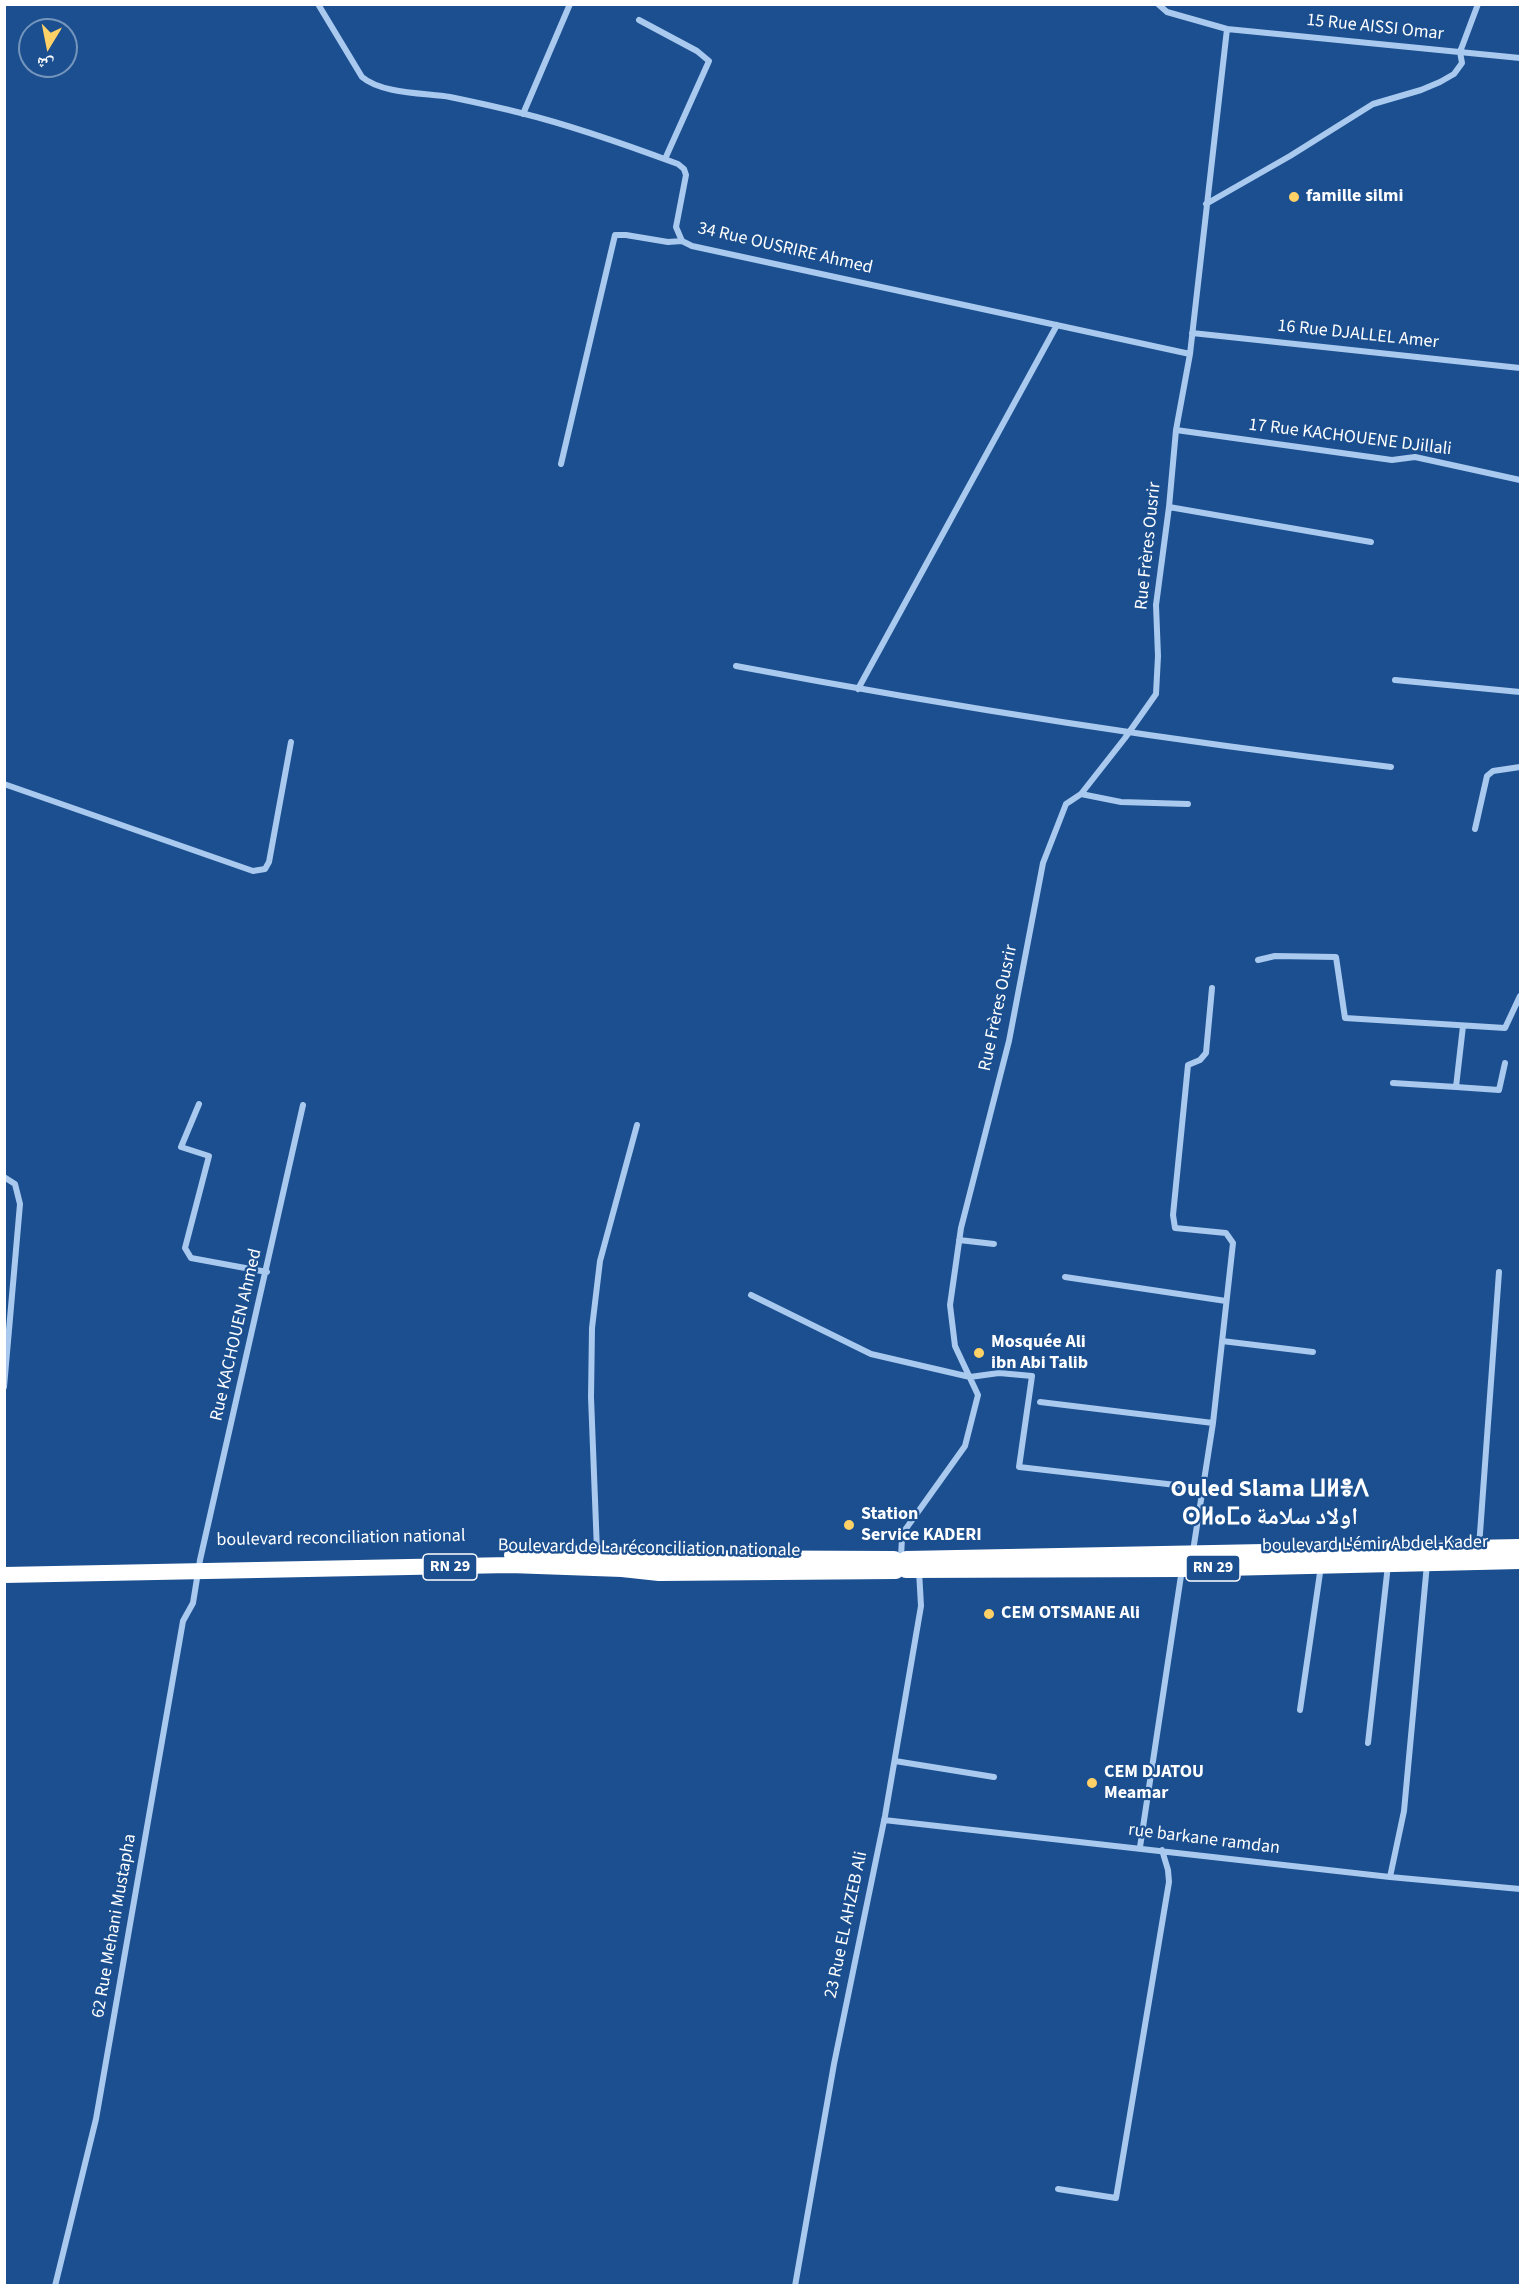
<!DOCTYPE html>
<meta charset="utf-8">
<style>
body{margin:0}
#map{position:relative;width:1525px;height:2290px;overflow:hidden;background:#1b4f8f;font-family:"Source Sans 3","Noto Naskh Arabic",sans-serif}
canvas{display:block}
.frame{position:absolute;inset:0;border:6px solid #fff;pointer-events:none}
.north{position:absolute;left:18px;top:18px;width:60px;height:60px;box-sizing:border-box;background:#1b4f8f;border:2px solid #7695bc;border-radius:50%;rotate:190deg;font-size:16px;font-weight:700;line-height:24px;text-align:center;color:#fff}
.north::after{content:'';display:block;margin:auto;width:21px;height:27px;background:#ffd166;clip-path:polygon(50% 0,100% 100%,50% 72%,0 100%)}
</style>
<div id="map">
<canvas width="1525" height="2290"></canvas>
<div class="frame"></div>
<div class="north">ش</div>
</div>
<script>
const g = document.querySelector('canvas').getContext('2d');
g.lineJoin = 'round';
function strokePath(path, color, width, dash) {
  g.strokeStyle = color;
  g.lineWidth = width;
  g.lineCap = dash ? 'butt' : 'round';
  g.setLineDash(dash || []);
  g.stroke(path);
}
function write(font, color, halo, rows, align = 'center') {
  g.font = font + ' "Source Sans 3","Noto Naskh Arabic","Noto Sans Tifinagh",sans-serif';
  g.lineWidth = 4.5;
  g.setLineDash([]);
  g.textBaseline = 'middle';
  g.strokeStyle = halo;
  g.fillStyle = color;
  for (const [text, x, y, turn = 0] of rows) {
    g.save();
    g.translate(x, y);
    g.rotate((+turn || 0) * Math.PI / 180);
    g.textAlign = isNaN(turn) ? turn : align;
    if (halo) g.strokeText(text, 0, 0);
    g.fillText(text, 0, 0);
    g.restore();
  }
}
strokePath(new Path2D(`
 M318,4L362,77C382,94 425,93 450,97C474,102 498,107 521,113C574,126 627,145 678,164L684,169L686,175L676,227L682,241L692,246L1190,354
 M1158,4L1167,12L1227,29L1520,58
 M639,20L697,51L709,61L665,159
 M523,114L570,4
 M1206,204L1290,156L1373,104L1421,90L1440,82L1454,74L1462,63L1460,52L1478,4
 M1192,333L1520,368
 M1176,430L1392,460L1415,457L1520,480
 M561,464L615,235H626L668,242L682,241
 M1169,507L1371,542
 M736,666C953,707 1172,741 1391,767
 M1395,680L1520,692
 M858,689L1057,325
 M4,784L253,871L265,869L269,862L291,742
 M1081,794L1121,802L1188,804
 M1475,829L1487,776L1493,771L1520,767
 M1258,960L1275,956L1336,957L1345,1018L1505,1028L1520,996
 M1393,1083L1456,1087L1463,1026
 M1456,1087L1499,1090L1505,1063
 M199,1104L181,1147L209,1156L185,1248L191,1258L267,1272
 M4,1177L15,1184L20,1204L4,1387
 M959,1240L994,1244
 M1065,1277L1226,1301
 M751,1295L871,1354L970,1377L999,1373L1032,1376L1019,1467L1202,1488
 M1222,1341L1313,1352
 M1040,1402L1213,1423
 M1479,1547L1499,1272
 M597,1551L591,1397L592,1328L600,1261L637,1125
 M1193,1551L1213,1423L1233,1243L1226,1233L1175,1228L1173,1215L1188,1065L1200,1060L1206,1053L1212,988
 M901,1557L902,1538L905,1530L965,1446L978,1395L955,1346L950,1305L961,1228L1009,1041L1043,863L1066,804L1081,794L1125,738L1156,694L1158,656L1156,605L1169,507L1176,430L1190,354L1227,29
 M1300,1710L1321,1566
 M1368,1743L1388,1565
 M895,1761L994,1777
 M884,1820L1390,1877L1520,1889
 M1140,1847L1182,1569
 M1390,1877L1404,1811L1427,1564
 M1058,2189L1116,2198L1169,1882L1168,1870L1162,1850
 M55,2286L96,2119L183,1621L193,1603L200,1560L303,1105
 M795,2286L834,2064L885,1816L921,1606L919,1571`), '#a9c9ee', 6);
strokePath(new Path2D(`
 M512,1555L597,1553L659,1558L894,1559
 M906,1559L1520,1547
 M906,1570L1182,1569L1520,1561
 M4,1575L510,1565L622,1569L659,1573L896,1571`), '#fff', 16);
for (const [x, y, r, color] of [
 [1294,197,6,"#ffd166"],
 [979,1353,6,"#ffd166"],
 [849,1525,6,"#ffd166"],
 [989,1614,6,"#ffd166"],
 [1092,1783,6,"#ffd166"]
]) {
  const dot = new Path2D();
  dot.arc(x, y, r, 0, 2 * Math.PI);
  g.fillStyle = color;
  g.fill(dot);
  strokePath(dot, '#1b4f8f', 2);
}
for (const [x, y, w] of [
 [450,1567,54],
 [1213,1568,54]
]) {
  const box = new Path2D();
  box.roundRect(x - w / 2, y - 13, w, 26, 4.5);
  g.fillStyle = '#1b4f8f';
  g.fill(box);
  strokePath(box, '#fff', 1.5);
}
write('bold 16px', '#fff', null, [
 ["RN 29",450,1567],
 ["RN 29",1213,1568]
]);
write('18px', '#fff', '#1b4f8f', [
 ["15 Rue AISSI Omar",1375,28,6],
 ["34 Rue OUSRIRE Ahmed",785,249,13],
 ["16 Rue DJALLEL Amer",1358,335,6],
 ["17 Rue KACHOUENE DJillali",1350,438,7],
 ["Rue Frères Ousrir",1149,546,-84],
 ["Rue Frères Ousrir",999,1008,-78],
 ["Rue KACHOUEN Ahmed",237,1335,-77],
 ["boulevard reconciliation national",341,1539,-1],
 ["boulevard L'émir Abd el-Kader",1375,1545,-1],
 ["Boulevard de La réconciliation nationale",649,1549,1],
 ["rue barkane ramdan",1204,1840,7],
 ["23 Rue EL AHZEB Ali",847,1925,-78],
 ["62 Rue Mehani Mustapha",115,1926,-80]
]);
write('bold 18px', '#fff', '#1b4f8f', [
 ["famille silmi",1306,197],
 ["Mosquée Ali",991,1343],
 ["ibn Abi Talib",991,1364],
 ["Station",861,1515],
 ["Service KADERI",861,1536],
 ["CEM OTSMANE Ali",1001,1614],
 ["CEM DJATOU",1104,1773],
 ["Meamar",1104,1794]
], 'left');
write('bold 24px', '#fff', '#1b4f8f', [
 ["Ouled Slama ⵡⵍⴻⴷ",1270,1491],
 ["ⵙⵍⴰⵎⴰ اولاد سلامة",1270,1519]
]);
</script>
